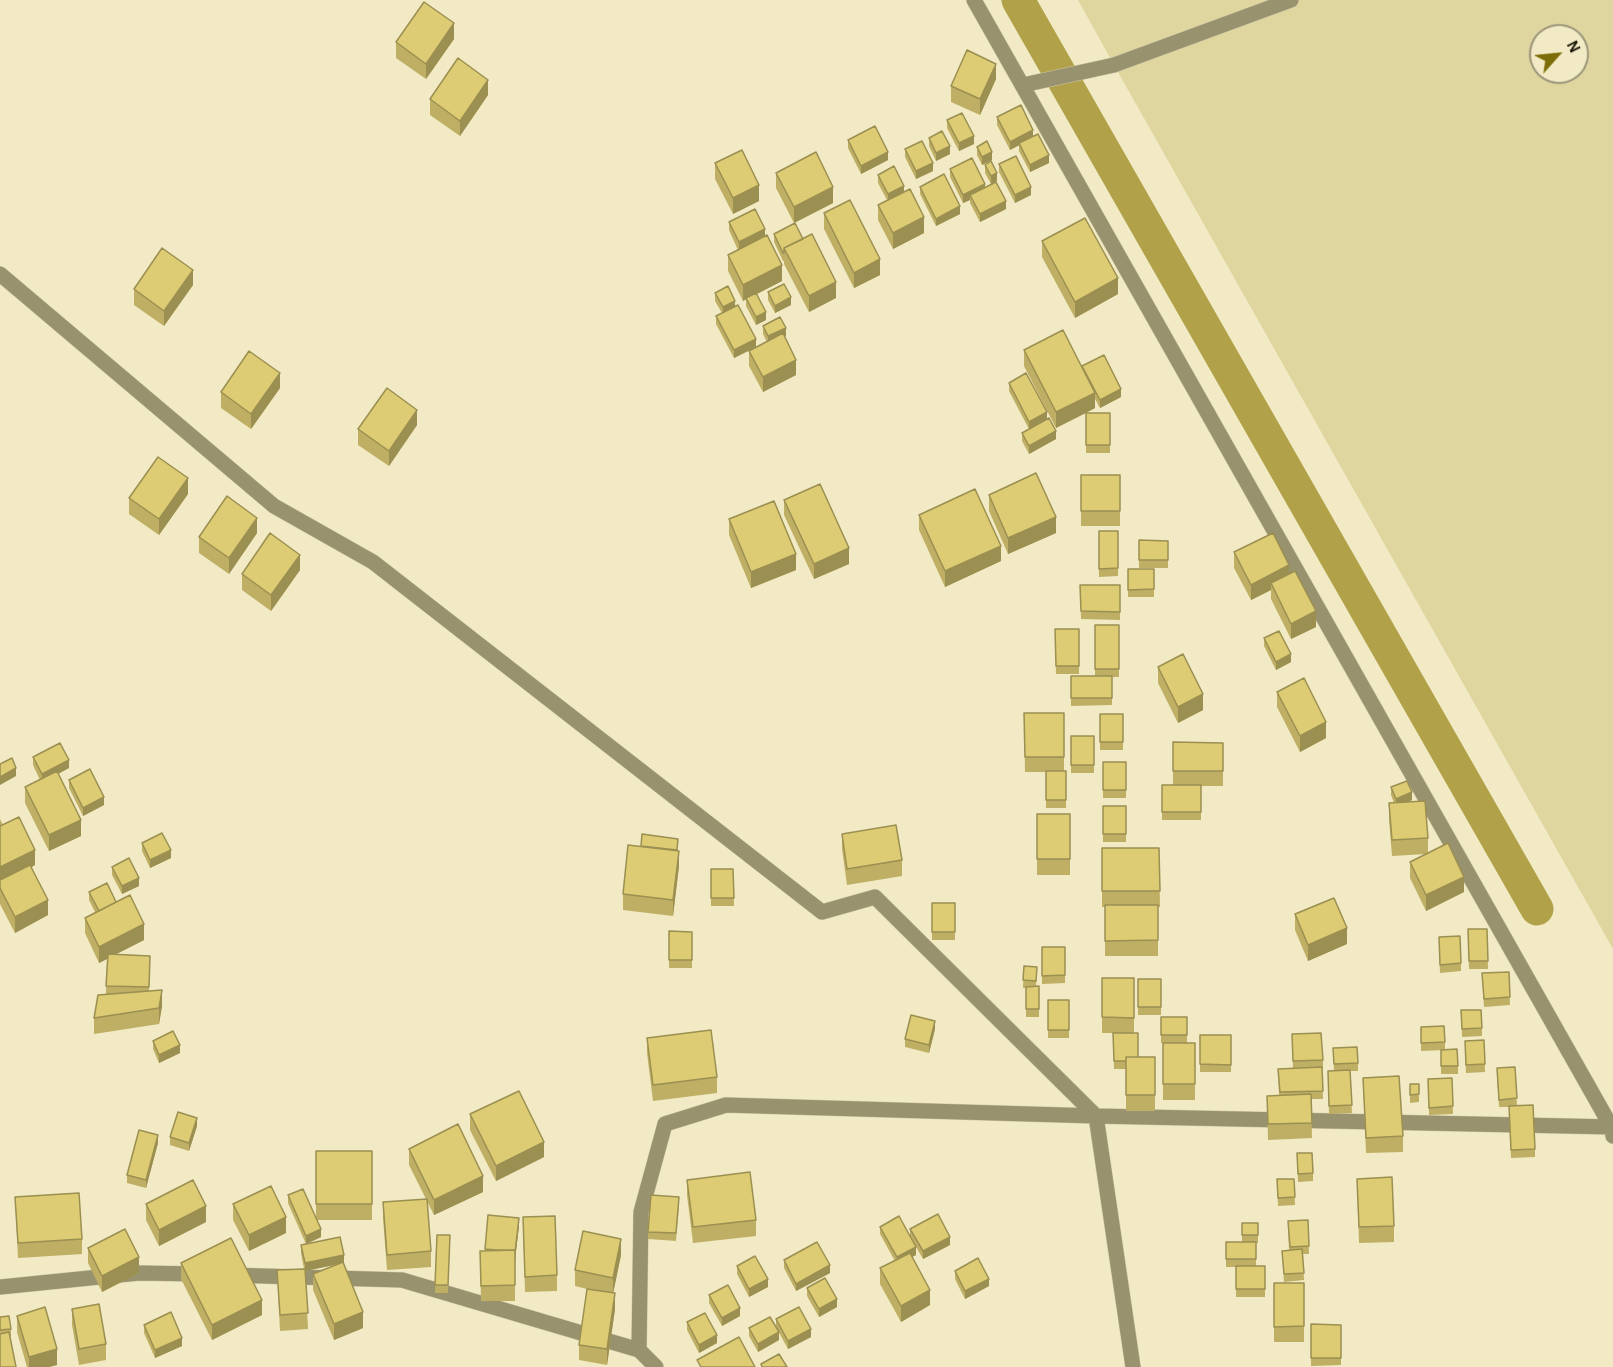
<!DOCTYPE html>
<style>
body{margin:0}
#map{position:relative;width:1613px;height:1367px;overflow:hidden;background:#f1eac4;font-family:"Alegreya Sans",sans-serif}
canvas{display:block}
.north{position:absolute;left:1529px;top:24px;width:60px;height:60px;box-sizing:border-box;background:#f1eac4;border:2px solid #9b967a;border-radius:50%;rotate:63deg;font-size:16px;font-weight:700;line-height:24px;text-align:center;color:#1b180b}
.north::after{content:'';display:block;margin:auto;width:21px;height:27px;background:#7d6d08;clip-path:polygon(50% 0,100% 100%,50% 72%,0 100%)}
</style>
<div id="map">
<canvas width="1613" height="1367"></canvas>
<div class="north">N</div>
</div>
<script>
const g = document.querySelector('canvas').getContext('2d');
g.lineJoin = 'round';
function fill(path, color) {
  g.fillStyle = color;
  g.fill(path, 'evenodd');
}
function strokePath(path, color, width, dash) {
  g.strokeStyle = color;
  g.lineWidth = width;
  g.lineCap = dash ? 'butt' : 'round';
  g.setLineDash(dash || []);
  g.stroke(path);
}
fill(new Path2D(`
 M1078,0H1613V949L1114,65ZM1541,36H1577V72H1541Z`), '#dfd59f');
strokePath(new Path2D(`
 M1018,0L1537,909`), '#b1a149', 33);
const minor = new Path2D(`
 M974,0L1612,1128L1613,1136
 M1023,85L1114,65L1291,0
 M0,274L274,506L373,562L822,912L875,897L1096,1116L1133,1367
 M229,1275L402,1280L639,1350
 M0,1287L139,1273L199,1274
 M656,1367L639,1350L641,1212L665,1124L726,1105L1096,1116L1613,1127`);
strokePath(minor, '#cfc8a6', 16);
strokePath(minor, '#99926f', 15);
fill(new Path2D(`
 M454,39L426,79L396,58V42Z
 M996,79L980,115L951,102V86Z
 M488,95L460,136L430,115V99Z
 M997,117L1033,136L1049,163L1030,172L1019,151V145L1010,150L997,125Z
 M947,120L974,144L959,151L947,128Z
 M929,138L950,154L936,161L929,146Z
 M848,140L888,160L861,174L848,148Z
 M977,147L992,160L982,165L977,155Z
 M905,149L933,171L916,179L905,157Z
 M715,163L759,201L733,214L715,179Z
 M999,164L1031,195L1015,203L999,172Z
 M985,165L997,181L991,184L985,173Z
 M950,169L985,188L1006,209L980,222L970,203V200L963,203L950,177Z
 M776,173L833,203L794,223L776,188Z
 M878,175L904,192L924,233L893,249L878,220V205L887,200L878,183Z
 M920,187L960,214L936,226L920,194Z
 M824,213L880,275L854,288L824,229Z
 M729,222L765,236L782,281L757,294L766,320L756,325L746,306V299L743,301L728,271V255L738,250L729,230Z
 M774,234L803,239L836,298L809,312L784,264V261H783L774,242Z
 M1042,241L1118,294L1075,318L1042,257Z
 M193,285L164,326L134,305V289Z
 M768,292L791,305L775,313L768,300Z
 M715,293L735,306L756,347L734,358L716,324V316L722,313L715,301Z
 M763,326L786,336H784L796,375L763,392L749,366V351L767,342L763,334Z
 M1024,350L1082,368V366L1121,397L1100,408L1095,399V408L1086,413H1110V453H1086V413L1056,428L1024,366Z
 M1009,383L1047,419L1056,439L1029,454L1022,441V433L1029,429L1009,391Z
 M280,388L251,429L221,408V392Z
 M417,425L389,466L358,445V429Z
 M1081,475H1120V526H1081Z
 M188,494L159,535L129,514V498Z
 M989,495L1056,533L1008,554L989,511Z
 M784,500L849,564L814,579L784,515Z
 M919,515L1001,561L945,587L919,530Z
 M729,519L796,570L751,588L729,535Z
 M1099,531H1118V576L1099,577Z
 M257,533L229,574L199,553V537Z
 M1139,540L1168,541V568H1139Z
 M1234,552L1289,574L1316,627L1291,639L1271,599V590L1251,600L1234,568Z
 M1128,569H1154V597H1128Z
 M300,570L271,611L242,590V574Z
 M1080,585H1120V620L1081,619Z
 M1095,625H1119V677H1112V705L1071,706V676H1095Z
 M1055,629H1079V674H1056Z
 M1264,638L1291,662L1276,670L1264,646Z
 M1158,667L1203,710L1178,723L1158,683Z
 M1277,692L1326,738L1300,752L1277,707Z
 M1024,713H1064V771H1066V808H1046V772H1025Z
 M1100,714H1123V750H1100Z
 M1071,736H1094V773H1071Z
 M1173,742L1223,743V786H1201V820H1162V785H1173Z
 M33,757L69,768L58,774L81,836L49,851L25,803V787L40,780L33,765Z
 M1103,762H1126V798H1103Z
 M69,780L104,805L83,816L69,788Z
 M1391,787L1412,800L1408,802L1428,838V853L1464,892L1426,911L1410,878V862L1426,854L1392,856L1389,819V803H1394L1391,795Z
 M1103,806H1126V842H1103Z
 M1037,814H1070V875H1037Z
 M0,819L3,825L35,865L32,867L48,915L15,933L0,904Z
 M842,834L902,860V876L847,885L842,849Z
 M142,843L171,858L150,868L142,851Z
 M1102,848H1159L1160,907H1158V956H1105V907H1102Z
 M678,851L679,866L673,916L623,910V894Z
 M112,867L139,886L122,894L112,875Z
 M711,869H733L734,906H711Z
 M89,892L116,902L144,940L116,954L150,956L149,991L162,1006L159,1024L94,1034V1018L106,994L107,959L99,963L85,933V918L95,912L89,900Z
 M932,903H955V940H932Z
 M1295,914L1347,944L1308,961L1295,930Z
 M1468,929H1487L1488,969H1469Z
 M669,931L692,932V968H669Z
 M1439,945L1461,963V971L1440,973Z
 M1042,947H1065V983L1042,984Z
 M1024,966L1037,967L1036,986H1039V1017H1026V988H1023Z
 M1509,972L1510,1005L1484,1007L1482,973Z
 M1102,978H1134V1033L1138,1057H1155V1111H1126V1069H1114L1113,1033H1133H1102Z
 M1138,979H1161V1015H1138Z
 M1048,1000H1069V1038H1048Z
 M1461,1010L1482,1028V1036L1462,1037Z
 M1161,1017H1187V1043H1161Z
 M1421,1027L1445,1042V1050L1421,1051Z
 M935,1029L929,1053L905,1047V1039Z
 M1292,1034L1323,1060V1068H1322L1323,1099H1311L1312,1138L1268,1140L1267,1096H1279L1278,1069H1293Z
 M1200,1035H1231V1072H1200Z
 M647,1038L717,1077V1093L653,1101L647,1053Z
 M1484,1040L1485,1072L1466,1073L1465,1049Z
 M153,1041L180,1053L159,1063L153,1049Z
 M1163,1043H1195V1100H1163Z
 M1333,1048L1358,1063V1071H1350L1352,1113L1329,1114L1328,1079L1334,1070Z
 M1441,1050L1458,1066V1074H1441Z
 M1515,1067L1517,1106L1535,1149V1157L1511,1158L1509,1107H1499L1497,1076Z
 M1363,1078L1403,1136V1152L1366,1153Z
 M1452,1078L1453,1114L1429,1115L1428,1079Z
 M1410,1084H1419V1102L1410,1103Z
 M470,1114L544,1157L496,1181L470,1130Z
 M197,1126L189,1151L170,1145V1137Z
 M158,1143L146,1188L127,1183V1175Z
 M409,1149L483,1192L434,1215L427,1201L431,1251V1267L387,1270L383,1218V1202L426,1199L409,1165Z
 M316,1151H372V1220H317L321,1237L306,1244L343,1263L363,1328L334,1340L313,1290V1274L339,1264L305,1271L308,1329L280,1331L277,1270L304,1269L301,1253V1245L306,1244L288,1203V1195L316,1217Z
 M1297,1153L1313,1173V1181L1298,1182Z
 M1277,1179H1294L1295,1205L1278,1206Z
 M1357,1179L1394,1226V1242L1359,1243Z
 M687,1180L756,1220V1236L693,1243L687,1195Z
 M15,1197L82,1239V1254L18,1258Z
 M146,1204L206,1222L159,1246L146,1220Z
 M233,1204L286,1233L249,1251L233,1220Z
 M679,1205L676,1241L648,1239V1232Z
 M488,1215L519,1226L515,1260V1301H481L480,1251H485Z
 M523,1217L557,1275V1291L525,1292Z
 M1308,1220L1309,1254H1303L1304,1280L1284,1282L1282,1251L1289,1250L1288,1221Z
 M1242,1223H1258V1243H1256V1266H1265V1297H1236V1267H1226V1242H1242Z
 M880,1227L910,1237V1229L950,1245L923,1259L916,1247V1255L912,1257L930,1305L901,1322L880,1284V1268L895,1261L880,1234Z
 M437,1235H450L448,1293H435Z
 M88,1248L139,1273L102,1292L88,1263Z
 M621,1255L613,1293L615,1309L607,1365L579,1360V1345L587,1289L575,1286V1270Z
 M784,1260L830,1273L796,1291L784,1268Z
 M181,1263L262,1315L212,1340L181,1279Z
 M737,1266L768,1287L749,1297L737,1274Z
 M955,1271L989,1286L965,1299L955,1279Z
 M1274,1283H1304V1342H1274Z
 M807,1288L837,1307L819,1317L807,1296Z
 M709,1295L740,1316L722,1326L709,1303Z
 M72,1309L106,1344V1360L79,1365L72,1325Z
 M17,1316L57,1365L49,1367H27L17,1332Z
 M0,1317L11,1329V1337H10L0,1367Z
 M776,1319L811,1337L788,1349L776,1327Z
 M687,1322L717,1343L699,1353L687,1330Z
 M1311,1324L1341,1325V1365L1311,1366Z
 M144,1325L182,1346L155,1358L144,1333Z
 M749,1328L779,1340L758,1352L749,1336Z`), '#beaf64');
fill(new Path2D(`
 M454,23V39L426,79V64Z
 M996,64V79L980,115V99Z
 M488,80V95L460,136V121Z
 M1033,130V138L1010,150V142Z
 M974,136V144L959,151V143Z
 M950,146V154L936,161V153Z
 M888,152V160L861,174V166Z
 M992,152V160L982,165V157Z
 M1049,155V163L1030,172V165Z
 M933,163V171L916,179V171Z
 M997,173V181L991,184V176Z
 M985,184V192L970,195V200L963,203V195Z
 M759,185V201L733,214V198Z
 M904,186V194L888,202V194Z
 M833,187V203L794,223V207Z
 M1031,187V195L1015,203V195Z
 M1006,201V209L980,222V214Z
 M960,206V214L936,226V219Z
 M924,217V233L893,249V233Z
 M765,229V237L739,250V242Z
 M880,259V275L854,288V273Z
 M782,265V281L743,301V285Z
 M193,270V285L164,326V311Z
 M1118,278V294L1075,318V302Z
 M836,282V298L809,312V296Z
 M791,297V305L775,313V306Z
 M735,301V309L723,315V307Z
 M766,312V320L756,325V317Z
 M786,328V336L768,344V336Z
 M756,339V347L734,358V350Z
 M796,360V375L763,392V377Z
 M280,373V388L251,429V414Z
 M1121,389V397L1100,408V400Z
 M1095,393V408L1056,428V412Z
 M417,410V425L389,466V451Z
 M1047,412V420L1029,430V422Z
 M1056,431V439L1029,454V446Z
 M188,478V494L159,535V519Z
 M1056,517V533L1008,554V538Z
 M257,518V533L229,574V558Z
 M1001,546V561L945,587V571Z
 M849,548V564L814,579V564Z
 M796,554V570L751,588V572Z
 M300,555V570L271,611V595Z
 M1289,565V581L1271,583V590L1251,600V585Z
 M1316,611V627L1291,639V624Z
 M1291,654V662L1276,670V662Z
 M1203,694V710L1178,723V707Z
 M1326,722V738L1300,752V736Z
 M69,760V768L42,782V774Z
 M16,768V776L0,785V777Z
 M1412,792V800L1396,807V799Z
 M104,797V805L83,816V808Z
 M81,820V836L49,851V835Z
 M35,850V865L0,883V867Z
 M171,850V858L150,868V860Z
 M679,851V866L673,916V900Z
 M1464,877V892L1426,911V895Z
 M139,878V886L122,894V886Z
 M48,900V915L15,933V917Z
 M144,924V940L99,963V947Z
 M1347,928V944L1308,961V945Z
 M162,990V1006L159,1024V1008Z
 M935,1021V1029L929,1053V1045Z
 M180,1045V1053L159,1063V1055Z
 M197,1118V1126L189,1151V1143Z
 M158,1135V1143L146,1188V1180Z
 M544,1142V1157L496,1181V1166Z
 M483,1176V1192L434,1215V1200Z
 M206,1206V1222L159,1246V1230Z
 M286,1217V1233L249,1251V1235Z
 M519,1218V1226L515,1260V1252Z
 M321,1229V1237L306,1244V1236Z
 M950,1237V1245L923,1259V1251Z
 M621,1239V1255L613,1294V1278Z
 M916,1247V1255L897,1265V1257Z
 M344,1255V1263L305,1271V1263Z
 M139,1257V1273L102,1292V1276Z
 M830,1265V1273L796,1291V1284Z
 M768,1279V1287L749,1297V1289Z
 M989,1279V1286L965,1299V1291Z
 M930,1290V1305L901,1322V1306Z
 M615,1293V1309L607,1365V1349Z
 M837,1299V1307L819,1317V1309Z
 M262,1300V1315L212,1340V1325Z
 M740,1308V1316L722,1326V1318Z
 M363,1312V1328L334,1340V1324Z
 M811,1329V1337L788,1349V1341Z
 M779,1332V1340L758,1352V1344Z
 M717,1335V1343L699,1353V1345Z
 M182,1338V1346L155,1358V1350Z
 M57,1349V1365L49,1367H29V1357Z`), '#9b8f51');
const building = new Path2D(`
 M424,2L454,23L426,64L396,42Z
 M967,50L996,64L980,99L951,86Z
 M458,58L488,80L460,121L430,99Z
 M1021,105L1033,130L1010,142L997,117Z
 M962,113L974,136L959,143L947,120Z
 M875,126L888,152L861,166L848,140Z
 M942,131L950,146L936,153L929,138Z
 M1038,134L1049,155L1030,165L1019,143Z
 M922,141L933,163L916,171L905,149Z
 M987,141L992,152L982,157L977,147Z
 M742,150L759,185L733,198L715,163Z
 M816,152L833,187L794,207L776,173Z
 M1016,156L1031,187L1015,195L999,164Z
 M972,158L985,184L963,195L950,169Z
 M991,161L997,173L991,176L985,165Z
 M894,166L904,186L888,194L878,175Z
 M944,174L960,206L936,219L920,187Z
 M996,182L1006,201L980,214L970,195Z
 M910,189L924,217L893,233L878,205Z
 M850,200L880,259L854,273L824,213Z
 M755,209L765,229L739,242L729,222Z
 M1085,218L1118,278L1075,302L1042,241Z
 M795,223L803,239L784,248V253H783L774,234Z
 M812,234L836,282L809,296L784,248Z
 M767,235L782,265L743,285L728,255Z
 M162,248L193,270L164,311L134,289Z
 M784,284L791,297L775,306L768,292Z
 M728,286L735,301L723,307L715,293Z
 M756,293L766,312L756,317L746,298Z
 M738,305L756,339L734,350L716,316Z
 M780,317L786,328L768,336L763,326Z
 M1063,330L1095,393L1056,412L1024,350Z
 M783,333L796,360L763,377L749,351Z
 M249,351L280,373L251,414L221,392Z
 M1104,355L1121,389L1100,400L1082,366Z
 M1026,373L1047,412L1029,422L1009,383Z
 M387,388L417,410L389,451L358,429Z
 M1086,413H1110V445H1086Z
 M1049,418L1056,431L1029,446L1022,433Z
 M158,457L188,478L159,519L129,498Z
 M1036,473L1056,517L1008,538L989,495Z
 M1081,475H1120V511H1081Z
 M820,484L849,548L814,564L784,500Z
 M975,489L1001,546L945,571L919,515Z
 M227,496L257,518L229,558L199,537Z
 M774,501L796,554L751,572L729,519Z
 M1099,531H1118V568L1099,569Z
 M270,533L300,555L271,595L242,574Z
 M1273,533L1289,565L1251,585L1234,552Z
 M1139,540L1168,541V560H1139Z
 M1128,569H1154V589L1128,590Z
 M1295,571L1316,611L1291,624L1271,583Z
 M1080,585H1120V612L1081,611Z
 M1095,625H1119V669H1095Z
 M1055,629H1079V666H1056Z
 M1279,631L1291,654L1276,662L1264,638Z
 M1183,654L1203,694L1178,707L1158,667Z
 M1071,676H1112V698H1071Z
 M1304,678L1326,722L1300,736L1277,692Z
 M1024,713H1064V757H1025Z
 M1100,714H1123V742H1100Z
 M1071,736H1094V765H1071Z
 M1173,742L1223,743V771H1173Z
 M60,743L69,760L42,774L33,757Z
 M12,758L16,768L0,777V764Z
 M1103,762H1126V790H1103Z
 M90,769L104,797L83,808L69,780Z
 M57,771L81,820L49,835L25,787Z
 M1046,771H1066V800H1046Z
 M1407,781L1412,792L1396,799L1391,787Z
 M1162,785H1201V812H1162Z
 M1425,801L1428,838L1392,840L1389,803Z
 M1103,806H1126V834H1103Z
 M1037,814H1070V859H1037Z
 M19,817L35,850L0,867V826Z
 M896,825L902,860L847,869L842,834Z
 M162,833L171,850L150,860L142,843Z
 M642,834L678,839L677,850L641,846Z
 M1448,843L1464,877L1426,895L1410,862Z
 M628,845L679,851L673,900L623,894Z
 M1102,848H1159L1160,891H1102Z
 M129,858L139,878L122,886L112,867Z
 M30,865L48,900L15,917L0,888V880Z
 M711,869H733L734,898H711Z
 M107,883L116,902L99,911L89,892Z
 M130,895L144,924L99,947L85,918Z
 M1334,898L1347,928L1308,945L1295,914Z
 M932,903H955V932H932Z
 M1105,905H1158V940L1105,941Z
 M1468,929H1487L1488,961H1469Z
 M669,931L692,932V960H669Z
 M1460,936L1461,963L1440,965L1439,937Z
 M1042,947H1065V975L1042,976Z
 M108,954L150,956L149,987L106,986Z
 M1024,966L1037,967L1036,981L1023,980Z
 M1509,972L1510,997L1484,999L1482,973Z
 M1102,978H1134V1018L1102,1017Z
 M1138,979H1161V1007H1138Z
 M1039,986V1009H1026V987Z
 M162,990L159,1008L94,1018L98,995Z
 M1048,1000H1069V1030H1048Z
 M1461,1010H1481L1482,1028L1462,1029Z
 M911,1015L935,1021L929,1045L905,1039Z
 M1161,1017H1187V1035H1161Z
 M1444,1026L1445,1042L1421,1043V1027Z
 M711,1030L717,1077L653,1085L647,1038Z
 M173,1031L180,1045L159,1055L153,1041Z
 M1113,1033H1138V1057H1126V1061H1114Z
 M1321,1033L1323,1060L1293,1061L1292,1034Z
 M1200,1035H1231V1065L1200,1064Z
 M1484,1040L1485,1064L1466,1065L1465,1041Z
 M1163,1043H1195V1084H1163Z
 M1357,1047L1358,1063L1334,1064L1333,1048Z
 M1457,1049L1458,1066H1441V1050Z
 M1126,1057H1155V1095H1126Z
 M1322,1067L1323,1091L1280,1092L1278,1069Z
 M1515,1067L1517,1098L1499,1100L1497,1068Z
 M1350,1070L1352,1105L1329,1106L1328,1071Z
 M1399,1076L1403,1136L1366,1138L1363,1078Z
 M1452,1078L1453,1106L1429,1108L1428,1079Z
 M1410,1084H1419V1094L1410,1095Z
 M519,1091L544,1142L496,1166L470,1114Z
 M1311,1094L1312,1123L1268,1124L1267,1096Z
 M1533,1105L1535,1149L1511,1150L1509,1106Z
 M178,1112L197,1118L189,1143L170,1137Z
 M458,1124L483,1176L434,1200L409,1149Z
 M139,1130L158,1135L146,1180L127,1175Z
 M316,1151H372V1204H316Z
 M1297,1153H1312L1313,1173L1298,1174Z
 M750,1172L756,1220L693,1227L687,1180Z
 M1392,1177L1394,1226L1359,1227L1357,1179Z
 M1277,1179H1294L1295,1197L1278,1198Z
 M193,1180L206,1206L159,1230L146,1204Z
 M271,1186L286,1217L249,1235L233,1204Z
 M303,1189L321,1229L306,1236L288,1195Z
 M79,1193L82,1239L18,1243L15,1197Z
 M651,1195L679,1197L676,1233L648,1232Z
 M427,1199L431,1251L387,1255L383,1202Z
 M938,1214L950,1237L923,1251L910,1229Z
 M488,1215L519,1218L515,1252V1250H496L485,1249Z
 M555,1216L557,1275L525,1277L523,1217Z
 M899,1216L916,1247L897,1257L880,1227Z
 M1308,1220L1309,1246L1290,1247L1288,1221Z
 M1242,1223H1258V1235H1242Z
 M125,1229L139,1257L102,1276L88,1248Z
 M583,1231L621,1239L613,1278L575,1270Z
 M437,1235H450L448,1285H435Z
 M340,1237L344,1255L305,1263L301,1245Z
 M231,1238L262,1300L212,1325L181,1263Z
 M817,1242L830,1265L796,1284L784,1260Z
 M1226,1242H1256V1259H1226Z
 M1302,1249L1304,1273L1284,1274L1282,1251Z
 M515,1250V1285L481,1286L480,1251Z
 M910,1253L930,1290L901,1306L880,1268Z
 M755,1256L768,1279L749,1289L737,1266Z
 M978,1258L989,1279L965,1291L955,1271Z
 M343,1262L363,1312L334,1324L313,1274Z
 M1236,1266H1265V1289H1236Z
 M305,1269L308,1313L280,1315L277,1270Z
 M825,1278L837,1299L819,1309L807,1288Z
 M1274,1283H1304V1326L1274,1327Z
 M728,1285L740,1308L722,1318L709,1295Z
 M587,1289L615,1293L607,1349L579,1345Z
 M99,1304L106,1344L79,1349L72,1309Z
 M45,1307L57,1349L29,1357L17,1316Z
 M799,1307L811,1329L788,1341L776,1319Z
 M171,1312L182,1338L155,1350L144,1325Z
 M705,1313L717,1335L699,1345L687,1322Z
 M9,1316L11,1329L0,1330V1317Z
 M770,1317L779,1332L758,1344L749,1328Z
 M1311,1324L1341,1325V1358H1311Z
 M9,1332L16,1367H0V1334Z
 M739,1337L755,1367H701L697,1360Z
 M779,1354L787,1367H762L761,1364Z`);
fill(building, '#ddcc74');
strokePath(building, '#9b8f51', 1.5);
</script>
